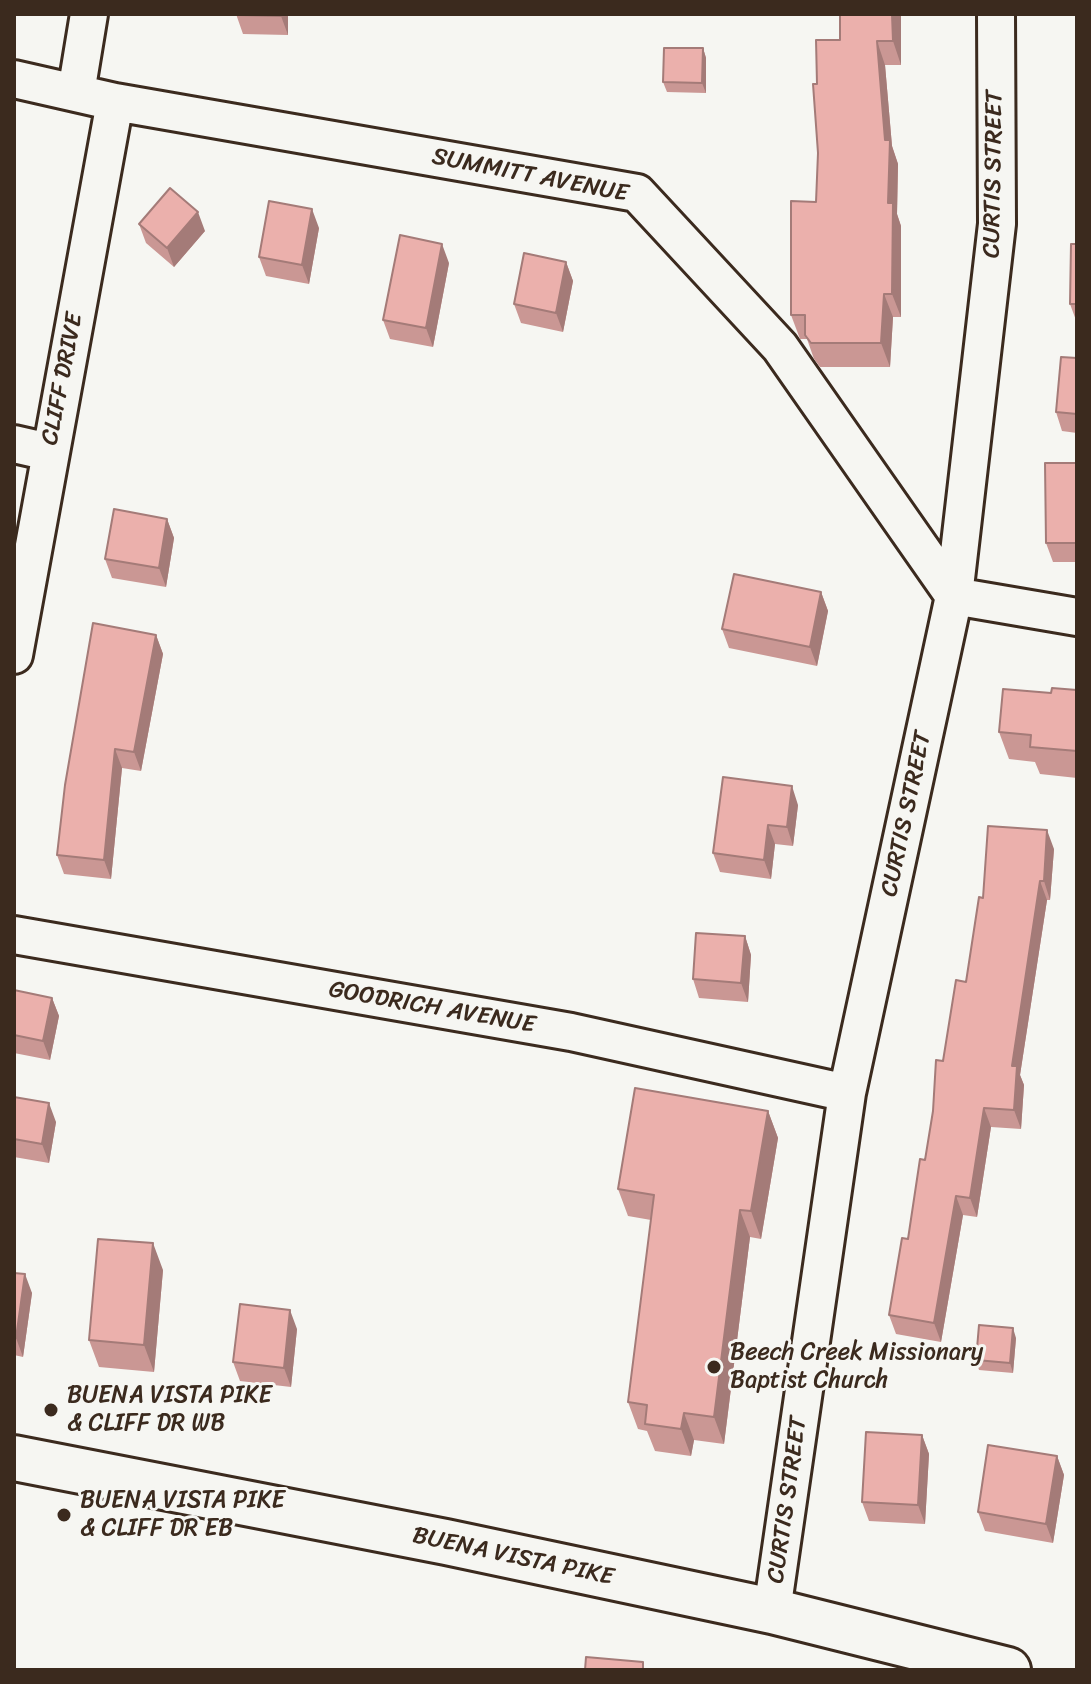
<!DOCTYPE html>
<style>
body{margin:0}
#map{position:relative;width:1091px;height:1684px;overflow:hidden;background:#f6f6f2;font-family:Sriracha,sans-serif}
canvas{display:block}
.frame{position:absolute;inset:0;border:16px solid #3b2a1e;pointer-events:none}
</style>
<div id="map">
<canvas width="1091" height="1684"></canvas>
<div class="frame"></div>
</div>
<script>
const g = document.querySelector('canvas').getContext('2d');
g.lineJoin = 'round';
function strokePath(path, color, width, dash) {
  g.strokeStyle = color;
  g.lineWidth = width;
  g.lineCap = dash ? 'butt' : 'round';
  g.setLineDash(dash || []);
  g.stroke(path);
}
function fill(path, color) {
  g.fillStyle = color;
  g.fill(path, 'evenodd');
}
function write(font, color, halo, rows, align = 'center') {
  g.font = font + ' Sriracha,sans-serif';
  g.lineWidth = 6;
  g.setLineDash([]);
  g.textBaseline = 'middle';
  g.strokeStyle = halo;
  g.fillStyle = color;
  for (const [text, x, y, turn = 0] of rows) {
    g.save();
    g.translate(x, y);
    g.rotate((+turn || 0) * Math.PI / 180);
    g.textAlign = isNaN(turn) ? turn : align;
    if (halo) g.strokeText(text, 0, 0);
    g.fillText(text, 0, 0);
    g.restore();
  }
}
const minor = new Path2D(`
 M14,79L115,102L637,193L780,347L954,596L1077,617
 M76,93L89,14
 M14,444L49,452
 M14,655L115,102
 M14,935L571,1032L847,1093
 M772,1611L847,1093L954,596L997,224L996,14`);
const major = new Path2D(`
 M14,1458L446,1542L772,1611L1008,1670`);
strokePath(minor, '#3b2a1e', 42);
strokePath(major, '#3b2a1e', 50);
strokePath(minor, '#f6f6f2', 36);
strokePath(major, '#f6f6f2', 44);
fill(new Path2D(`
 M222,14H288V35L243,34L236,14Z
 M901,14V65H885L892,146L898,164L897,214L901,226V317H893L890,367H820L814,359L807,339H800L791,315L816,202L818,153L817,84L840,40Z
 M703,48L706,58V93L667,92L663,82Z
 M139,224L205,231L174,267L146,243Z
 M319,228L309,284L266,276L259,257Z
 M1077,244V323L1070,304Z
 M566,262L573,281L563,332L521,323L514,304Z
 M449,263L433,347L390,339L383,320Z
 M1077,358V433L1062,431L1056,412Z
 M1077,463V562H1053L1046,543Z
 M167,519L174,538L166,587L112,578L105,559Z
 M821,592L828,611L817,666L729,648L722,629Z
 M156,635L163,654L141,771L122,768L111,879L64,874L57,855Z
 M1077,690V778L1040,774L1035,762L1009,759L999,732L1051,693Z
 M798,805L793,846L775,844L771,879L720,872L713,853Z
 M1054,849L1050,900H1047L1020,1075L1024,1085L1021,1129L991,1127L977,1217L963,1215L941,1342L896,1334L889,1315L908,1239L925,1160L933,1111L943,1061L966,982L983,898Z
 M745,936L751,955L748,1002L699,998L693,979Z
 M14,990L52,998L59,1016L50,1060L14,1053Z
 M14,1097L56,1122L49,1163L14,1157Z
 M768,1111L778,1138L761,1239L750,1237L724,1444L694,1440L691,1456L655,1451L647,1431L638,1429L628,1402L651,1220L628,1216L618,1189Z
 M163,1270L154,1372L99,1367L89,1340Z
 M14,1273L32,1293L23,1357L14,1355Z
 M297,1329L291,1387L240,1381L233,1362Z
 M1016,1338L1013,1373L979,1370L976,1360Z
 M922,1435L929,1454L925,1524L869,1521L862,1502Z
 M1057,1456L1064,1475L1053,1543L985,1531L978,1512Z`), '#ca9794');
fill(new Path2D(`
 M281,14H288V35L281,16Z
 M892,14H901V65L893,41Z
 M877,41L885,65L892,146L898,164L897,214L901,226V317L892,294L885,140Z
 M703,48L706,58V93L702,83Z
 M312,209L319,228L309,284L302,265Z
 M198,212L205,231L174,267L167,248Z
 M442,244L449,263L433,347L426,328Z
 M566,262L573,281L563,332L556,313Z
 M884,294L893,317L890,367L881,343Z
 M167,519L174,538L166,587L159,568Z
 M821,592L828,611L817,666L810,647Z
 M156,635L163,654L141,771L134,752Z
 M115,749L122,768L111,879L104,860Z
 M792,786L798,805L793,846L787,827Z
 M768,825L775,844L771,879L764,860Z
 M1047,830L1054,849L1050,900L1044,881Z
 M1040,881L1047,900L1020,1075L1024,1085L1021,1129L1014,1110L1012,1066Z
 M745,936L751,955L748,1002L741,983Z
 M52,998L59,1016L50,1060L43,1041Z
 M49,1103L56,1122L49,1163L42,1144Z
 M984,1108L991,1127L977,1217L970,1198Z
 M768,1111L778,1138L761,1239L751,1211Z
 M956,1196L963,1215L941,1342L934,1323Z
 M740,1210L750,1237L724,1444L714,1417Z
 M153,1243L163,1270L154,1372L144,1345Z
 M25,1274L32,1293L23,1357L16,1338Z
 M290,1310L297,1329L291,1387L284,1368Z
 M1013,1328L1016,1338L1013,1373L1010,1363Z
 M684,1413L694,1440L691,1456L681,1429Z
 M922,1435L929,1454L925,1524L918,1505Z
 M1057,1456L1064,1475L1053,1543L1046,1524Z`), '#a47b78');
const building = new Path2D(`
 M236,14H281V16L236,15Z
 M840,14H892L893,41H877L885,140H890L888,203H893L892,294H884L881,343H811L805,335V315H791V201L816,202L818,153L813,84H817L816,40H840Z
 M664,48H703L702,83L663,82Z
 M170,188L198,212L167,248L139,224Z
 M269,201L312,209L302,265L259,257Z
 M400,235L442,244L426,328L383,320Z
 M1071,244H1077V304H1070Z
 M524,253L566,262L556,313L514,304Z
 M1061,357L1077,358V414L1056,412Z
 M1045,463H1077V543H1046Z
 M114,509L167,519L159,568L105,559Z
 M734,574L821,592L810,647L722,629Z
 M93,623L156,635L134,752L115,749L104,860L57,855L65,785Z
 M1052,688L1077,690V751L1030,747L1031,735L999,732L1003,689L1051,693Z
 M723,777L792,786L787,827L768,825L764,860L713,853Z
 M988,826L1047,830L1044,881H1040L1012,1066H1017L1014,1110L984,1108L970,1198L956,1196L934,1323L889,1315L902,1238L908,1239L920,1159L925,1160L933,1111L936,1060L943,1061L956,980L966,982L979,897L983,898Z
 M696,933L745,936L741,983L693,979Z
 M14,990L52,998L43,1041L14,1035Z
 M635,1088L768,1111L751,1211L740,1210L714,1417L684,1413L681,1429L645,1424L647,1405L628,1402L654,1195L618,1189Z
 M14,1097L49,1103L42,1144L14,1139Z
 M98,1239L153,1243L144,1345L89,1340Z
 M14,1273L25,1274L16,1338L14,1337Z
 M240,1304L290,1310L284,1368L233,1362Z
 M979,1325L1013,1328L1010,1363L976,1360Z
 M866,1432L922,1435L918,1505L862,1502Z
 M988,1445L1057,1456L1046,1524L978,1512Z
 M586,1657L643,1662V1670H585Z`);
fill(building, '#ebb0ac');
strokePath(building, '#a47b78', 2);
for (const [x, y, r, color] of [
 [714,1367,8,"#3b2a1e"],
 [51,1410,8,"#3b2a1e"],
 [64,1515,8,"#3b2a1e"]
]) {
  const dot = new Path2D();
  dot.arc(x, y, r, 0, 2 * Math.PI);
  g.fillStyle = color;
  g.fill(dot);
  strokePath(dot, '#f6f6f2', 3);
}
write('24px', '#3b2a1e', '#f6f6f2', [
 ["CURTIS STREET",994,174,-89],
 ["SUMMITT AVENUE",530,176,11],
 ["CLIFF DRIVE",63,379,-79],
 ["CURTIS STREET",907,814,-78],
 ["GOODRICH AVENUE",432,1008,10],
 ["CURTIS STREET",788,1500,-82],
 ["BUENA VISTA PIKE",513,1557,12]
]);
write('24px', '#3b2a1e', '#f6f6f2', [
 ["Beech Creek Missionary",730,1353],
 ["Baptist Church",730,1381],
 ["BUENA VISTA PIKE",67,1396],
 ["& CLIFF DR WB",67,1424],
 ["BUENA VISTA PIKE",80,1501],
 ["& CLIFF DR EB",80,1529]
], 'left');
</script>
